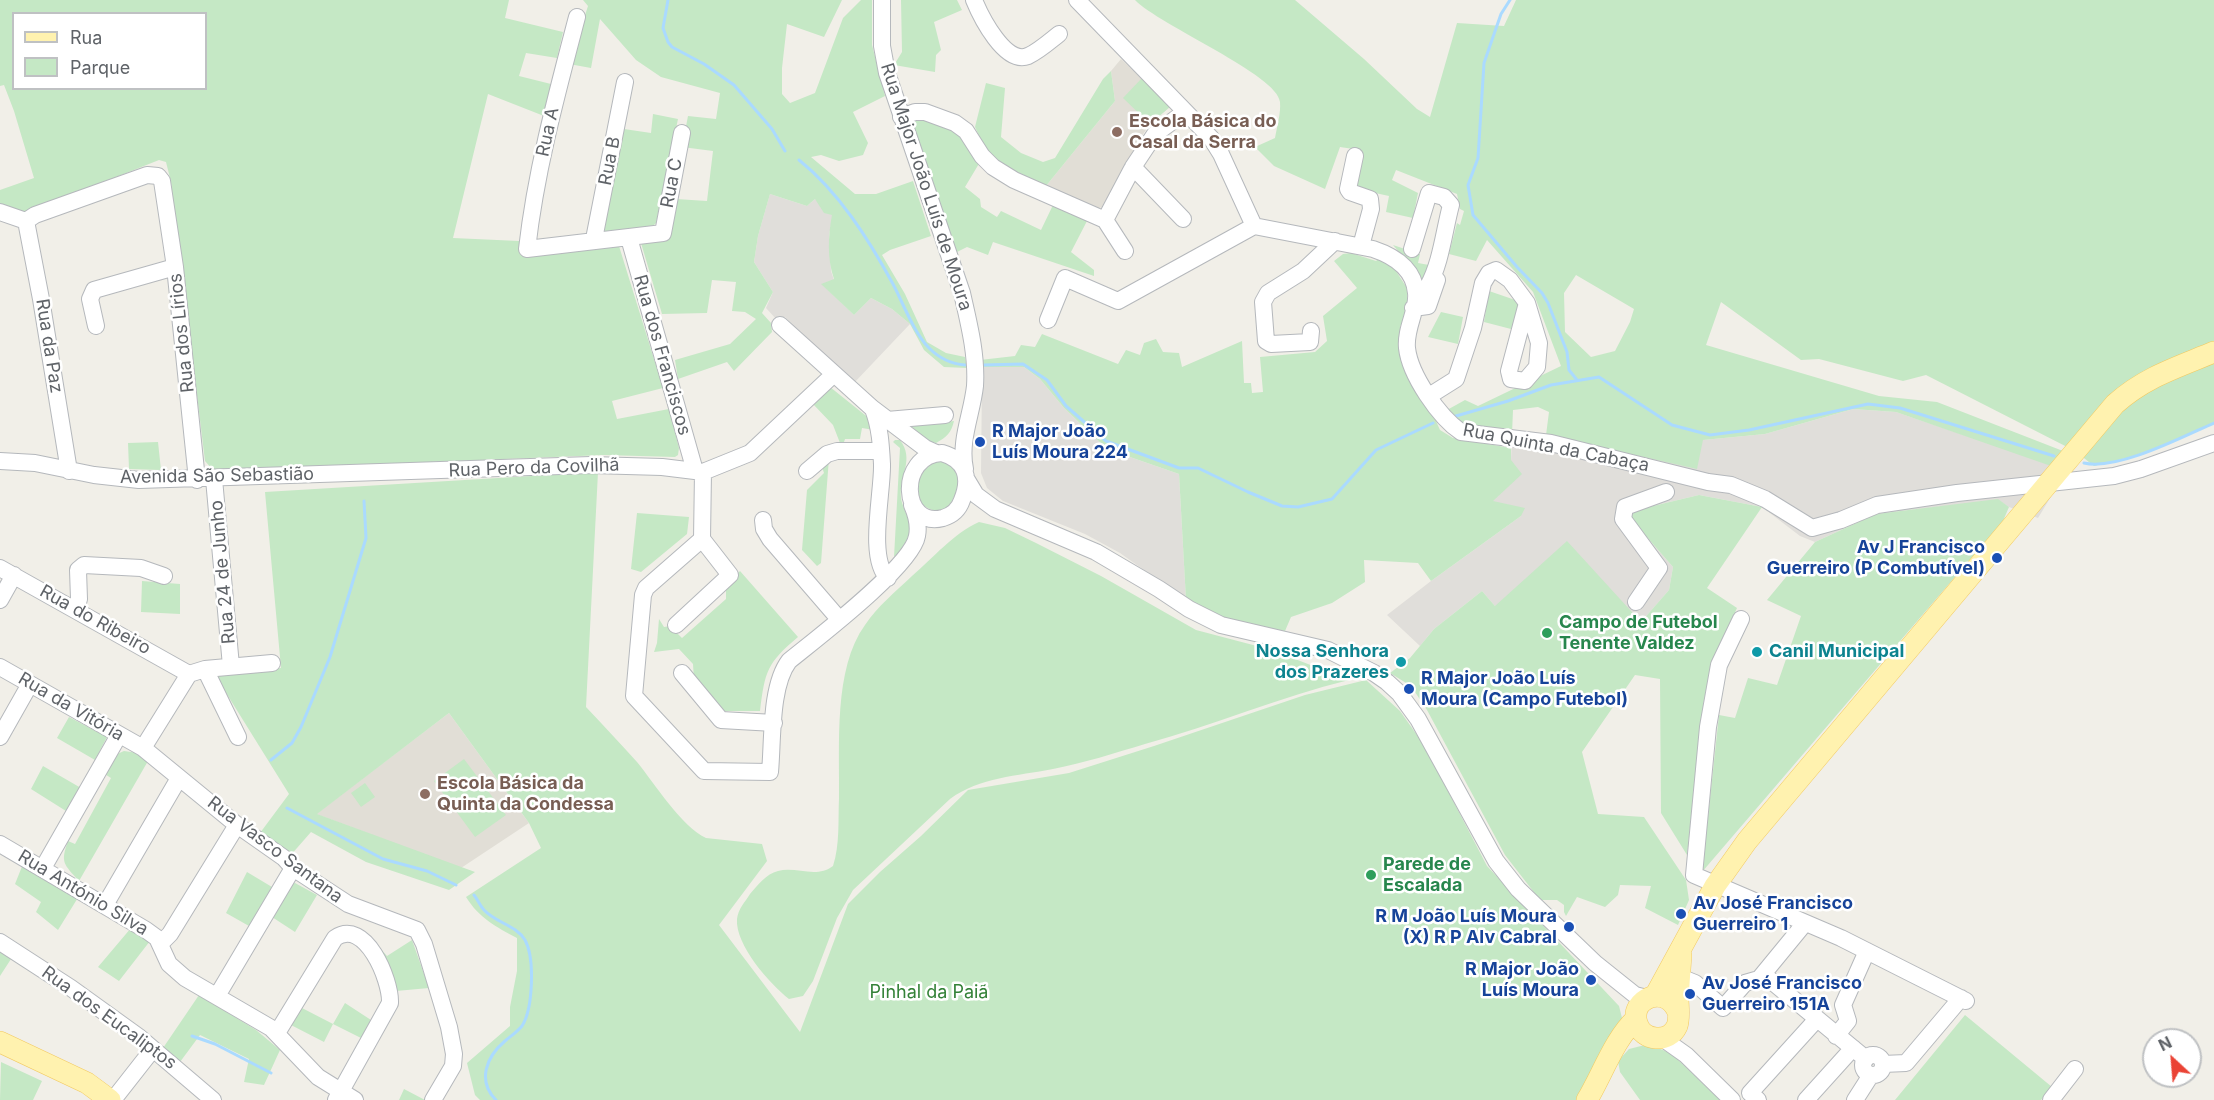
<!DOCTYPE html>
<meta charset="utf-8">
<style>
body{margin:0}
#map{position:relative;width:2214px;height:1100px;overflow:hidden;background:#f1efe8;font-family:Inter,sans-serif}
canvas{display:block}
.legend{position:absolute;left:12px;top:12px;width:195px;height:78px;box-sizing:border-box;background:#fff;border:2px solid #bfc1c3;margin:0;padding:8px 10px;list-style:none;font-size:18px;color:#5f6368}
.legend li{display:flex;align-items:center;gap:12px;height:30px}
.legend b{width:30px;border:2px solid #bfc1c3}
.north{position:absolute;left:2142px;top:1028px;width:60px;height:60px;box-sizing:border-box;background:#fff;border:2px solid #bfc1c3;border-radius:50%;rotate:334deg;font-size:16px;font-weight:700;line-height:24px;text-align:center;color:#5f6368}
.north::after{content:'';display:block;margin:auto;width:21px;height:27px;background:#ea4335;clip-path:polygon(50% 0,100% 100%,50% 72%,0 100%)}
</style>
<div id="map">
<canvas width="2214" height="1100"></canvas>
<ul class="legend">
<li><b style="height:8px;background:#fff2af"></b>Rua</li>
<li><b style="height:16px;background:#c5e8c5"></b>Parque</li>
</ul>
<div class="north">N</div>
</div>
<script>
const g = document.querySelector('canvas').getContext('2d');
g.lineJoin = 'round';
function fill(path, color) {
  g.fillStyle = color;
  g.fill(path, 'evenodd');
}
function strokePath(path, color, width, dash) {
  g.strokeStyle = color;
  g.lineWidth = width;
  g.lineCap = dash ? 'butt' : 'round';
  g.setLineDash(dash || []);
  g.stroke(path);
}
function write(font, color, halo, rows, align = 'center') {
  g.font = font + ' Inter,sans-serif';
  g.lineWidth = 5;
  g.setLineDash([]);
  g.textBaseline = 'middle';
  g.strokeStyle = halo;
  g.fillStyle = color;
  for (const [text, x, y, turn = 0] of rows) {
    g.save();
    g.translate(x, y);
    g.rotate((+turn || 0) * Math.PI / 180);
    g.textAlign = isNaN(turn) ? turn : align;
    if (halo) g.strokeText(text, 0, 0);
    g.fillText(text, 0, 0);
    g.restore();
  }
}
fill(new Path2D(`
 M770,194L807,206L815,199L833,215L829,235L831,271L834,280L822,284L854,315L871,298L892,309L910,324L854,383L785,317L777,320L766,308L773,292L754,262L758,236Z
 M981,367H1024L1040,379L1064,408L1107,449L1179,474L1186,600L1120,553L1085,534L1003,501L987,488L981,473L982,379Z
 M1853,409L1896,412L2067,470L2038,518L2009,507L1998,500L1876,514L1815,542L1800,536L1762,507L1699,495L1632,511V520L1673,567L1669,590L1641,622L1495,606L1482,591L1434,629L1420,646L1387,615L1431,581L1521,516L1492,501L1511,460L1512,434L1703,440L1765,434Z`), '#e0deda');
fill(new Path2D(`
 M1121,59L1171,106L1150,124L1139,140L1104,207L1093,209L1046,186L1115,101L1111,71Z
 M449,713L529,823L461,868L316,814Z`), '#e1ded6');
fill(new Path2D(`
 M0,0H509L505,18L563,32L557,58L526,53L519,76L551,84L544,116L488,94L453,238L519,241L520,255L619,246L663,388L612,401L617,419L669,409L679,448L678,455L675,457L604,455L255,469H212L205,461L171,182L166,162L159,160L23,214L0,205V190L34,178L14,111L4,85L0,86ZM14,14H206V88H14Z
 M583,0H842L824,37L787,24L782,68V94L790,103L815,93L843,18L861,0H872V45L885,96L853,112L868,143L863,155L839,161L821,155L811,157L855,194H876L913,181L931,236L890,250L882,255L905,294L927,342L946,353L965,357L967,368L944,367L924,350L910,324L892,309L871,298L854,315L821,284L834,279C827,259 828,236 832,215L824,213L815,199L807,206L770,194L758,236L754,262L773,292L762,313L771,323L772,332L734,371L727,362L678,379L675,360L730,344L756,319L745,312L732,311L736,282L712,280L707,313L662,314L641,243L668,240L676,199L707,201L713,151L682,147L688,116L716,119L720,93L661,77L636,60L600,19L591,68L569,64L588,6Z
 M901,0H957L962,10L934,22L941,50L936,55L935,72L894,65L902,52Z
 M1135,0H1295L1364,59L1417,109L1430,117L1457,23L1504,26L1516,0H2214V423L2139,455L2094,466L2075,451L1926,375L1903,381L1819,359L1801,360L1721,302L1706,345L1879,396L1937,402L2063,451L2051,466L1896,412L1853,409L1765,434L1703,440L1697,469L1546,435L1549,412L1538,407L1513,410L1512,434L1465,428L1447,410L1465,400L1478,406L1561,366L1533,292L1487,240L1476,261L1449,254L1457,223L1460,225L1464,211L1460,209L1457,194L1396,170L1392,180L1418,193L1413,218L1386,212L1389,196L1357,189L1355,185L1363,152L1360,150L1340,147L1325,189L1274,166L1255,147L1275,138C1277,127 1281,113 1280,102C1278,75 1159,25 1135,0ZM1576,275L1634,309L1630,322L1615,351L1591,357L1565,332L1564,293Z
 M1111,71L1115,101L1046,186L1007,167L986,151L975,127L986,83L1005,88L1001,137L1021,153L1043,162L1055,158L1103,79Z
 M1142,78L1171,106L1150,124L1123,98Z
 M653,114L678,119L656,223L651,228L605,233L602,229L624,129L651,133Z
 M921,117L956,130L980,162L965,187L980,199L981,207L997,217L1001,211L1041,230L1053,205L1087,221L1071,252L1094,270V276L993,242L988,255L967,247L955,253L912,124L914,120Z
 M1393,245L1420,254L1418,263L1429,265L1424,284L1411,266Z
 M1351,253L1376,261L1379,258L1394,268L1407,288V310L1400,327L1402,345L1440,430L1453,438L1511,448V460L1522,474L1493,501L1525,508L1521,516L1431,581L1418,563L1364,560L1365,582L1332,603L1291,617L1285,631L1235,622L1212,615L1186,600L1179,474L1107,449L1064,408L1040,379L1024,367H981L980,360L1015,356L1021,345L1035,347L1042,334L1118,364L1126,350L1140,355L1144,343L1156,339L1163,352L1179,353L1182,367L1242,341L1244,383H1251L1252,393L1263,392L1260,357L1315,352L1327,341L1323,316L1357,288L1334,261L1343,254Z
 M1489,291L1521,302L1511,329L1484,322Z
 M1441,312L1463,317L1458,344L1428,337Z
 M830,387L870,419L874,430L862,428L860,439H845L843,445L840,443L833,425L813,404Z
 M954,421C951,433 947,437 936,443L928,441L911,426Z
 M895,440H900C915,460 899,475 901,498C903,511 912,519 909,534C906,543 901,550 894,557L900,448L893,442Z
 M158,442L161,470L129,469L128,443Z
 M829,458L821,563L817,566L802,550L807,490L824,473L821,464Z
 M940,460L954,466L960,479C954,501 947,522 921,504C915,480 917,471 940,460Z
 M598,472L586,707C603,725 620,743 637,762C655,784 681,826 706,838L762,844L767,861L719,925L800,1032L848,904L880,872L921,836L968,790L1069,773L1154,746L1305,695L1366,680L1400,711L1424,745L1487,866L1619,1006L1623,1022L1579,1100H480L475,1095L467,1063L510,1026V1007L517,971V938C496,927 479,918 466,897L541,848L529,823L449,713L317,814L475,872L449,890L366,862L311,832L290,856L260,833L289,794L215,675L281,668L265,492Z
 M1699,495L1762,507L1707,588L1737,608L1712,663L1704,700L1687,855L1661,813L1660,679L1635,675L1582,752L1598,814L1644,817L1686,880L1689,900L1678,925L1645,908L1651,886L1620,885L1618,895L1605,907L1577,897L1566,916L1564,912V905L1557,900H1540L1505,855L1427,710L1411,686L1390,673L1410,658L1434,629L1482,591L1495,606L1567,541L1641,622L1669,590L1673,567L1632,520V511Z
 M1998,499L2009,507L2003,521L1702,872L1719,715L1735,718L1748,678L1777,685L1801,616L1767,600L1815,542L1876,514Z
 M637,513L689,517L687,534L641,572L631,569Z
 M979,522L1005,528L1036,543L1101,576L1196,630L1272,650L1349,680C1280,697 1214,725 1145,744C1115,753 1084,763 1053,769C1017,776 980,777 950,799L853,890L837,918L813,981L803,996L789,999C770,984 735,945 737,919C738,909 745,902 750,894C758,885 766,874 778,871C796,866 816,879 833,866C840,845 838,820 839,798C840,746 833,669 865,625C878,606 895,592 912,576C933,558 954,533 979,522Z
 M740,571L798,637C767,663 765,671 760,711H722L694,680L693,664L679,649L654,652L657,643L659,619L664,627L670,626L682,638L726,599V585Z
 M142,581L180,584V614L141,612Z
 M69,717L107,737L95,760L57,738Z
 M124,751L138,753L148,761L79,881C64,864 60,863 68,841L75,844L111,778L103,773L115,755Z
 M464,759L506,815L475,837L434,781Z
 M43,766L81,788L66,811L31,789Z
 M365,783L375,797L361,807L351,793Z
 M23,864L79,896L58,930L36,912L41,902L15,884Z
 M247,872L272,887L249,926L226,913Z
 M295,883L317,895L295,932L272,917L291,884Z
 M131,928L150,941L119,981L98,967Z
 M372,939L387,956L412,940L429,988L396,991Z
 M0,952L11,959L0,976Z
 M199,995L256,1030L280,1050L264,1085L244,1082L249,1059L200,1035L180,1062L163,1048Z
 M345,1003L371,1020L361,1038L333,1024L324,1042L291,1025L302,1008L333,1024Z
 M1965,1015L2052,1087L2041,1100H1895Z
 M1649,1044L1672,1054L1720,1100H1640L1620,1072L1618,1061L1629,1049Z
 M1,1062L42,1081L33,1100H0Z
 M404,1089L425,1100H399Z`), '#c5e8c5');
strokePath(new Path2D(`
 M668,0L663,28L668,42L672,47L704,64L734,85L772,129L785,151
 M1510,0L1501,14L1484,63L1478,158L1468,185L1473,215L1517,267L1542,293L1548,303L1567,352L1569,370L1577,380
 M799,160C839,192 869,240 893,284C903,303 914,333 929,348C939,358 951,364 965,365
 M983,365L1023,364L1047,380L1066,406L1106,441L1179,468H1198L1248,492L1282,506L1298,507L1332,499L1376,450L1433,423
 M1456,416L1508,401L1551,385L1599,377L1672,425L1710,435L1749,430L1868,404L1900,408L2054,456
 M2084,463C2117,471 2182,437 2214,423
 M271,760L292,743L301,727L330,657L366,538L364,501
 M287,808L383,859L427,871L456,885
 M474,895C478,900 480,906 484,910C496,923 516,925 525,940C535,958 533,1009 522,1026C517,1032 511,1036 505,1041C486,1057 477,1081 496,1100
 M192,1036L215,1044L271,1073`), '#aadaff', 3);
const minor = new Path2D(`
 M882,0V46L887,73L962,293C969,324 977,355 975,386C972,414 959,441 965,469
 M974,0C981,17 1005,65 1028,56C1039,51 1050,41 1059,34
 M1077,0L1211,138L1221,154L1254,226
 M577,17C557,93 536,170 527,249L663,233L682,133
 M901,117L915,112H925L955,123L966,131L982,156L993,167L1014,180L1105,220L1125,251
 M1355,156L1348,189L1350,192L1370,199L1371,209L1361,246
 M1133,167L1183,219
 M0,212L26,221
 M1105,220L1133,167L1155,134L1185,112
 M26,221L35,215L147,175L158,176L162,181L175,267L197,480
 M26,221L41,299L69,471
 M1254,226L1373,249C1394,256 1414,268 1416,293C1418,310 1405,328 1407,348C1410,375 1439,417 1461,432L1551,443L1708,482L1731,485L1765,499L1812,528L1841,520L1877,505L1957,493L2114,476L2141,469L2214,443
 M629,238L695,471
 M594,239L625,82
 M1412,249L1429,193L1444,197L1451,205C1444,231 1441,263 1428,286C1425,291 1422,293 1416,293
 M1413,308L1428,306L1437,280
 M1048,320L1065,278L1118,301L1254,226
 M780,325L872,408L925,448L936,453
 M96,326L90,299L94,290L175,267
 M1311,331L1310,342L1271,344L1266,341L1263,302L1268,293L1303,271L1335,241
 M834,374L750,453L703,472L702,539L646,588L643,595L634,696L704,771L770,772C773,740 770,686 789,661C816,639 912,566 917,536C919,526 916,514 912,505
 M1429,396L1456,379L1473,328L1483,283L1489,273L1496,270L1510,280L1527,303L1509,371L1511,379L1525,381L1537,367L1539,343L1527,303
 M873,409C880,427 881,445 882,464C883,491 867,559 888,578
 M887,420L945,415
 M942,453C966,460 971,478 962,500C959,509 953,515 943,518C901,529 897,455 942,453Z
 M0,461L35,463L94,475L139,480L591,465L662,467L703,472
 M807,471L827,454L837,451H880
 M214,479L231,666
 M967,480L976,495L995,509L1096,552L1159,589L1189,609L1221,625L1328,650L1374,673L1387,682L1399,693L1418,719L1496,861L1518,889L1595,963L1635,995L1647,998
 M763,520L764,529L770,539L839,619
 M0,568L189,674
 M0,600L14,575
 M1636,602L1659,568L1623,519L1625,507L1666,492
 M76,609L79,599L78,570L84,565L141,568L164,576
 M1741,619L1719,665L1708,727L1694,875L1841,938L1966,1001
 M676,625L730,575L702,539
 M0,667L143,748L237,825L284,858L293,868L348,904L417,930L424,944L449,1027L454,1054L453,1066L433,1100
 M205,669L238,737
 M682,673L721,720L774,723
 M0,737L30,684
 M143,748L189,674L205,669L272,663
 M0,844L146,930L157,938L169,964L185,978L271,1028L318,1077L355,1100
 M43,868L119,735
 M105,905L179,778
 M0,942L71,988L139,1037L213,1100
 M160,944L170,934L237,825
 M1763,974L1866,1059
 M1680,977L1695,983L1723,1008L1745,983L1759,979L1805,923
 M217,996L293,868
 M277,1033L335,938C365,917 391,980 390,1003L336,1100
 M1836,1036L1848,1021L1843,1005L1867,951
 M1662,1038L1686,1055L1732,1100
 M1863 1065a10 10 0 1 1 20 0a10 10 0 1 1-20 0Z
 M1883,1064L1906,1063L1961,998
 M113,1100L153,1049
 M1758,1100L1750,1093L1817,1019
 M1806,1100L1853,1048
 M1855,1100L1871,1075
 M2051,1100L2075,1069`);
const major = new Path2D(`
 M1655,996L1715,886L1747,841L2115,404C2145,377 2178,367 2214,352
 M1678,1012C1673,1000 1664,994 1651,997C1640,1001 1633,1011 1637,1023C1642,1041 1669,1044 1677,1026C1680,1018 1678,1006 1678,998C1679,983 1680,969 1681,955
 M0,1042L87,1083L110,1100
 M1587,1100C1602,1075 1615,1038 1636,1019`);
strokePath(minor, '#b5b8bc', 18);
strokePath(major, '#f2c960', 22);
strokePath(minor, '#fff', 16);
strokePath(major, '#fff2af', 21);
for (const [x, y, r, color] of [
 [1117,132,6,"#8d6e63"],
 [980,442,6,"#1a4fb4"],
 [1997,558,6,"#1a4fb4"],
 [1547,633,6,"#2e9e5b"],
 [1757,652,6,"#0f9aa8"],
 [1401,662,6,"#0f9aa8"],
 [1409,689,6,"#1a4fb4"],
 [425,794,6,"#8d6e63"],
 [1371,875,6,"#2e9e5b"],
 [1681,914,6,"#1a4fb4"],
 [1569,927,6,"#1a4fb4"],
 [1591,980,6,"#1a4fb4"],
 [1690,994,6,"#1a4fb4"]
]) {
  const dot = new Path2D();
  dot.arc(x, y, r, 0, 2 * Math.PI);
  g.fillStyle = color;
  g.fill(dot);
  strokePath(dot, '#fff', 2);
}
write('bold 18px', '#785e54', '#fff', [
 ["Escola Básica do",1129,122],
 ["Casal da Serra",1129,143],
 ["Escola Básica da",437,784],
 ["Quinta da Condessa",437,805]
], 'left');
write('18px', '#5f6368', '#fff', [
 ["Rua A",548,132,-78],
 ["Rua B",610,161,-79],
 ["Rua C",672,183,-79],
 ["Rua Major João Luís de Moura",926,187,72],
 ["Rua dos Lírios",182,333,-96],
 ["Rua da Paz",49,346,81],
 ["Rua dos Franciscos",662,355,74],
 ["Rua Quinta da Cabaça",1556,448,11],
 ["Rua Pero da Covilhã",534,468,-2],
 ["Avenida São Sebastião",217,476,-1],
 ["Rua 24 de Junho",223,572,-95],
 ["Rua do Ribeiro",95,620,29],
 ["Rua da Vitória",71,707,30],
 ["Rua Vasco Santana",275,850,37],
 ["Rua António Silva",83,893,31],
 ["Rua dos Eucaliptos",109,1018,36]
]);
write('bold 18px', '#164399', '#fff', [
 ["R Major João",992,432],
 ["Luís Moura 224",992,453],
 ["Av J Francisco",1985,548,"right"],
 ["Guerreiro (P Combutível)",1985,569,"right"],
 ["R Major João Luís",1421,679],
 ["Moura (Campo Futebol)",1421,700],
 ["Av José Francisco",1693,904],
 ["Guerreiro 1",1693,925],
 ["R M João Luís Moura",1557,917,"right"],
 ["(X) R P Alv Cabral",1557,938,"right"],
 ["R Major João",1579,970,"right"],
 ["Luís Moura",1579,991,"right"],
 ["Av José Francisco",1702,984],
 ["Guerreiro 151A",1702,1005]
], 'left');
write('bold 18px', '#27864d', '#fff', [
 ["Campo de Futebol",1559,623],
 ["Tenente Valdez",1559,644],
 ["Parede de",1383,865],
 ["Escalada",1383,886]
], 'left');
write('bold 18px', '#0d838f', '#fff', [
 ["Nossa Senhora",1389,652],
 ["dos Prazeres",1389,673],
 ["Canil Municipal",1769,652,"left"]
], 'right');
write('18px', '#348238', '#fff', [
 ["Pinhal da Paiã",929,993]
]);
</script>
